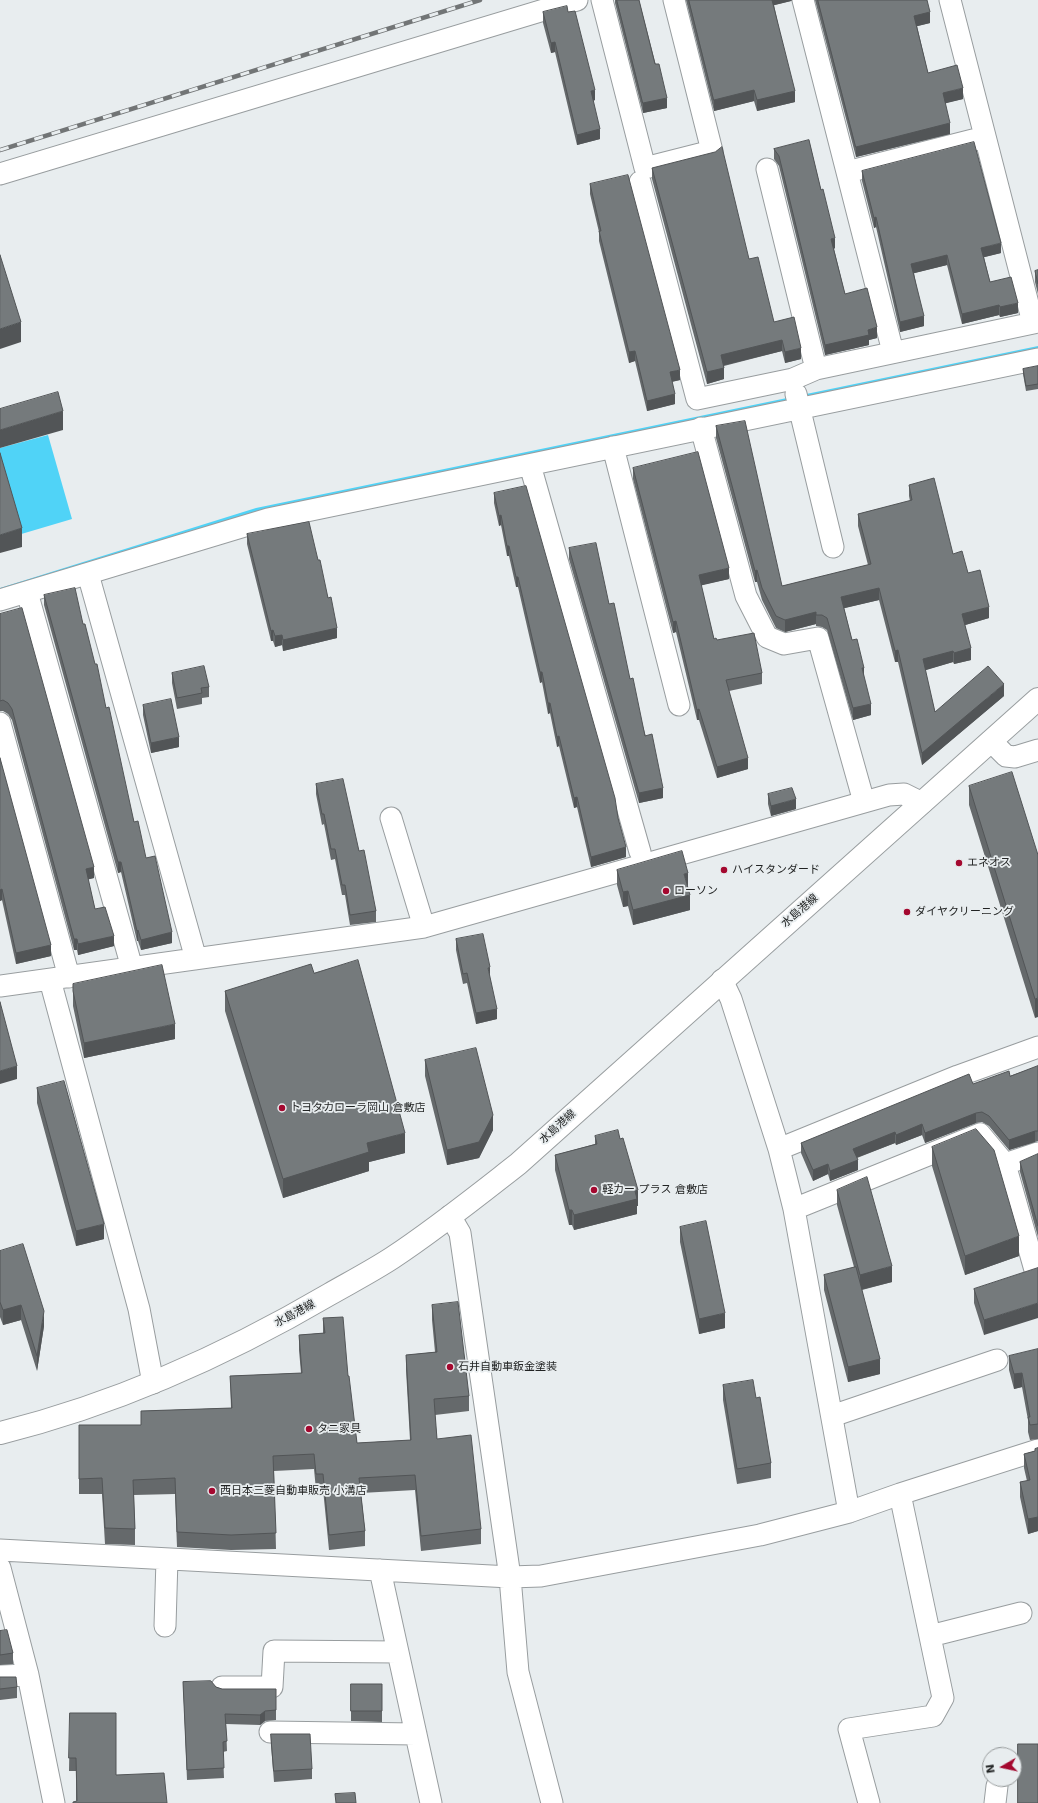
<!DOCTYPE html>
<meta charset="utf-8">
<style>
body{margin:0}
#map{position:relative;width:1038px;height:1803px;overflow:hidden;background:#e8edef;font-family:"DejaVu Sans",sans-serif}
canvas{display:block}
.north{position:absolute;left:982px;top:1747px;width:40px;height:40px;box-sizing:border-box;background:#e8edef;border:1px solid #989c9d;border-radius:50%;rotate:261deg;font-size:11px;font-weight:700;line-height:16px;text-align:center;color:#212323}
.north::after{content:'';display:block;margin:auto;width:14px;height:18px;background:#a4082f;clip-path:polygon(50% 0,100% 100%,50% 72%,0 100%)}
</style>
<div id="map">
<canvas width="1038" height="1803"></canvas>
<div class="north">N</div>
</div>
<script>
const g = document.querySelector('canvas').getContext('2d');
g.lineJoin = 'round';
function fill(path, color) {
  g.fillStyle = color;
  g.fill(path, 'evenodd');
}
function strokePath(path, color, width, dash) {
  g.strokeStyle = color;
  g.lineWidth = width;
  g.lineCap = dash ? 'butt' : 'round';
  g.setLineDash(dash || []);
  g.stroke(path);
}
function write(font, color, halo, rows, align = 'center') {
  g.font = font + ' "DejaVu Sans","Noto Sans JP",sans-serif';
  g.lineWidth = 3.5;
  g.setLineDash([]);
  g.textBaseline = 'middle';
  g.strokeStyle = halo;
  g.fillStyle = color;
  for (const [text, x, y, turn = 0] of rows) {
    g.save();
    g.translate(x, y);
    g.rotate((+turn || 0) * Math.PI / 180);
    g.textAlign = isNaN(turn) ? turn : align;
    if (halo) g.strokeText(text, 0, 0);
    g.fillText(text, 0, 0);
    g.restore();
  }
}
fill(new Path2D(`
 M1038,346V352L891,383L0,592V588L256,508Z
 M48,435L72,519L18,535L0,472V448Z`), '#50d3f7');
const street = new Path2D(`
 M602,0L645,168L712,151L674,0
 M803,0L893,352
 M950,0L1033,323
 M767,169L816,369
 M847,172L985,137
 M0,174L577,0
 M640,182L697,399L793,379L816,369L1038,322
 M796,394L833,547
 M701,428L746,596L767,637L784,644L818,638L864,802
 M613,447L679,705
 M530,465L640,852
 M88,574L196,959
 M27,592L132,968
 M0,600L268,519L1038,359
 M0,723L69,977
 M991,741L1006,756L1015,757L1038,750
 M391,818L424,927
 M50,980L139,1309L153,1383
 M722,980L731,999L779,1149L794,1209L849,1512
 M0,986L424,927L889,795L904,794L922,803
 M779,1149L958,1076L1038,1047
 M1005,1164L1038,1153
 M794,1209L980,1134L1005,1164L1035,1270L1038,1269
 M450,1216L460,1233L510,1577L518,1672L552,1803
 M832,1416L997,1360
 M0,1550L510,1577L541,1576L760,1535L849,1512L900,1494L1038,1450
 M0,1568L28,1675L54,1803
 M380,1570L431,1803
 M165,1626L167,1559
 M930,1636L1021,1613
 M0,1676L28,1675
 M222,1687H272L274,1651L398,1652
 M270,1732L416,1734
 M869,1803L849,1729L933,1716L943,1698L900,1494
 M995,1803L997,1786`);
const secondary = new Path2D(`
 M0,1433C117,1404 226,1355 330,1294C351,1282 372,1271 392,1258C436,1229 477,1196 518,1164L1038,699`);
strokePath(street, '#989d9f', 23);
strokePath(secondary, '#989d9f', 24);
strokePath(street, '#fff', 21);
strokePath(secondary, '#fff', 22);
const rail = new Path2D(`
 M0,150L480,0`);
strokePath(rail, '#727576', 4.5);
strokePath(rail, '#e8edef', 3, [9]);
fill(new Path2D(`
 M615,0H639L667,108L643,113L615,3Z
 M686,0H792L791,1L774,5L795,102L757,111L754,101L714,111Z
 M815,0H927L930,23L917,26L928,73L963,99L945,103L950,134L856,157Z
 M543,12L595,100L593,101L600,139L577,145L555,52L551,53L543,23Z
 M809,140L835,248L834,249L845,294L877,338L869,340V345L825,355L779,166L774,159V149Z
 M652,168L749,259L774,322L801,359L785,363L782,351L724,366V379L707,384L652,179Z
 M862,171L1001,253L984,257L990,282L1018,313L1000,317L999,315L962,324L947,265L914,273L924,326L900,332L876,227L874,228L862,181Z
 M590,184L680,380L672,382L675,404L647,411L635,361L629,363L599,241V232L590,194Z
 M1038,270V294L1035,282V271Z
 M1038,366V389L1026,391L1023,374V369Z
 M716,426L782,586L868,565L858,526V514L910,501L909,496V485L953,554L968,573L989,618L965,625L971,660L954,664L953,662L925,670L935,712L1004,696L922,765L898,662H895L879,600L844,608L852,640L864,677L871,715L853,720L827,630L822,627L816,626V624L785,632L776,628L762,600L757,582H755L716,438Z
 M633,468L729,579L701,585L714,639L717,640L762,673V684L729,691L748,769L717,778L699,720H697L676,632L673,633L633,479Z
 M494,493L618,818L626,857L591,867L577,807L574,808L559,746L557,747L550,713L548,714L542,682L540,683L518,587H516L509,556H507L501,525L499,526L494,503Z
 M247,534L318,560L328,598L337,638L283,651L282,645L275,647L273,641H271L247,544Z
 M569,548L609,604L663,798L639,803L569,559Z
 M44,595L83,624L106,708L134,822L172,943L141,950L138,941H137L121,872L118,873L44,605Z
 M0,614L94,878L88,879L95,909L114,946L78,955L77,950H74L12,720L8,714L3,711H0Z
 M172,673L209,687V697L202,698V704L177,709L172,683Z
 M143,705L179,747L151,753L143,715Z
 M0,758L51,956L16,964L2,900L0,901Z
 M316,784L359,851L376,911V922L350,925L345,895H342L335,859L331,860L324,824L322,825L316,794Z
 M969,786L1038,855L1035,1018L969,805Z
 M768,794L796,809L771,816L768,804Z
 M617,870L688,889L690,910L633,925L628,906L623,907L617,885Z
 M456,939L490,978L497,1019L476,1024L467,983L463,984L456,950Z
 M314,973L405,1153L369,1162V1171L283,1198L225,1011V991Z
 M73,984L175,1039L84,1058L73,1006Z
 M425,1060L493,1130L479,1158L447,1165L425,1076Z
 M1038,1066V1141L1035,1142L1009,1150L989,1126L982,1122L976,1123L925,1143L922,1135L896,1145L895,1143L857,1158L858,1170L830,1181L828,1174L813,1181L801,1153V1143L973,1084L1010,1076Z
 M37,1088L104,1239L76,1246L37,1103Z
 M595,1136L638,1206H637V1214L574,1230L572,1225H569L555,1170V1155L595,1144Z
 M932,1147L1019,1256L965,1275L932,1166Z
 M1038,1154V1237L1020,1172V1162Z
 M837,1190L892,1282L862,1290L880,1374L848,1382L824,1290V1275L854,1267L837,1205Z
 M680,1227L725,1328L699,1334L680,1242Z
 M0,1251L44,1326L37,1371L21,1320L3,1325L0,1317Z
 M1038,1268L984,1335L974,1303V1289Z
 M432,1305L469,1396V1411L435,1415L437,1439L481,1529V1544L421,1551L415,1490L361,1493L365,1531V1546L329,1550L323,1489L316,1490L314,1469L274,1471L276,1549L231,1550L177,1547L175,1494L134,1495L135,1529V1545L105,1544L102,1494H79V1425H141V1411L231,1408L230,1376L301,1373L299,1350V1335L323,1333V1318L348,1376L357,1443L410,1440L406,1370V1355L435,1352L432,1320Z
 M1038,1349V1439L1030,1440L1028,1432V1420L1022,1387L1014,1389L1009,1370V1356Z
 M723,1385L756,1398L771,1463V1478L737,1484L723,1400Z
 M1038,1448V1531L1028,1534L1020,1497V1482L1027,1481L1024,1468V1454L1035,1451V1449Z
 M0,1631L13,1653V1664L0,1665Z
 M0,1677L17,1687V1698L0,1700Z
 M183,1682L216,1687L222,1689L276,1699V1720L265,1721L260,1725L226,1724L227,1751L223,1752L224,1778L187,1780Z
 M351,1684H382V1722L351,1721Z
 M70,1713L116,1775L76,1801V1771H69Z
 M271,1734L312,1769V1779L274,1782L271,1744Z`), '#65696b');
fill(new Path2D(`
 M771,0H792L791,1L771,6Z
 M930,12V23L914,27V16Z
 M555,42V52L551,53V43Z
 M963,88V99L943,104V93Z
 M595,90V100L591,101V91Z
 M754,90V101L714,111V100Z
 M795,91V102L757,111V100Z
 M667,98V108L643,113V103Z
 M950,123V134L856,157V147Z
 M600,129V139L577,145V135Z
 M876,217V227L874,228V218Z
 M835,238V248L831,249V239Z
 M1001,243V253L981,258V248Z
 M947,255V265L911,274V264Z
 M1018,303V313L1000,317V307Z
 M999,305V315L962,324V314Z
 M924,316V326L900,332V322Z
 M21,322V342L0,349V329Z
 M877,327V338L869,340V345L825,355V345L868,330Z
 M782,340V351L721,366V355Z
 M801,348V359L785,363V352Z
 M635,351V361L629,363V352Z
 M724,368V379L707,384V372Z
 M680,370V380L670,382V372Z
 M675,394V404L647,411V401Z
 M63,411V430L0,448V430Z
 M501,515V525L499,526V516Z
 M22,528V547L0,553V535Z
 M507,546H509V556H507Z
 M729,568V579L699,586V575Z
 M757,570V582H755V571Z
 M516,577H518V587H516Z
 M879,588V600L841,609V597Z
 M989,607V618L962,626V614Z
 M816,612V624L785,632V620Z
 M676,621V632L673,633V622Z
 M337,628V638L283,651V640Z
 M273,630V641H271V631Z
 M282,635V645L275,647V636Z
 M971,648V660L954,664V653Z
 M898,650V662H895V651Z
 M953,651V662L923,671V659Z
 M862,668H864V679Z
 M540,672H542V682L540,683Z
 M1004,684V696L922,765V753Z
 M548,703H550V713L548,714Z
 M871,704V715L853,720V708Z
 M699,709V720H697V710Z
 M559,736V746L557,747V737Z
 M179,737V747L151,753V743Z
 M748,758V769L717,778V767Z
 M663,788V798L639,803V793Z
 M577,797V807L574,808V798Z
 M796,799V809L771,816V806Z
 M626,847V857L591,867V857Z
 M118,862H121V872L118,873Z
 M94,867V878L86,880V869Z
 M688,873V889L684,874Z
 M2,889V900L0,901V890Z
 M628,891V906L623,907V892Z
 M690,895V910L633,925V910Z
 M138,930V941H137V931Z
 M172,932V943L141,950V940Z
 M114,936V946L78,955V944Z
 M74,939H77V950H74Z
 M51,945V956L16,964V953Z
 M490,967V978L488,968Z
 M1038,998V1017L1035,1018V999Z
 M497,1009V1019L476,1024V1013Z
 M175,1024V1039L84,1058V1043Z
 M17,1066V1079L0,1084V1071Z
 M976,1113V1123L925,1143V1133Z
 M493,1115V1130L479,1158L447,1165V1150Z
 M922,1124V1135L896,1145V1135Z
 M1035,1131V1142L1009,1150V1140Z
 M895,1132V1143L853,1159V1149Z
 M405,1133V1153L369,1162V1171L283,1198V1179L367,1143Z
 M858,1160V1170L830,1181V1171Z
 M828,1164V1174L813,1181V1170Z
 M638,1190V1206H637V1214L574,1230V1215Z
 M569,1210H572V1225H569Z
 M104,1224V1239L76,1246V1231Z
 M1019,1236V1256L965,1275V1256Z
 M892,1266V1282L860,1290V1275Z
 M1038,1303V1318L984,1335V1320Z
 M21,1305V1320L3,1325V1310Z
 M44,1311V1326L37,1371V1356Z
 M725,1313V1328L699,1334V1319Z
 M880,1359V1374L848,1382V1367Z
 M1022,1373V1387L1014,1389V1374Z
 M1038,1517V1531L1028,1534V1519Z
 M265,1711V1721L260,1725V1715Z`), '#525557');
const building = new Path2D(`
 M617,0H639L655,64H659L667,98L643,103Z
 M689,0H772L795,91L757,100L754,90L714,100Z
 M818,0H927L930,12L914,16L928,73L957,65L963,88L943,93L950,123L856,147Z
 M567,6L568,12L575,11L595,90L591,91L600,129L577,135L555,42L551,43L543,12Z
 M809,140L821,190L823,189L835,238L831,239L845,294L867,288L877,327L868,330L869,335L825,345L779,156L774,149Z
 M974,142L1001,243L981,248L990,282L1011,277L1018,303L1000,307L999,305L962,314L947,255L911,264L924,316L900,322L876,217L874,218L862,171Z
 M722,147L749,259L758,257L774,322L794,317L801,348L785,352L782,340L721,355L724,368L707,372L652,168L715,152Z
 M628,175L680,370L670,372L675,394L647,401L635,351L629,352L599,231H601L590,184Z
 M0,255L21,322L0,329Z
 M1038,270V284L1035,271Z
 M1038,366V384L1026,386L1023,369Z
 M58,392L63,411L0,430V409Z
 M745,421L782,586L871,564L858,514L912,500L909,485L934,478L953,554L962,551L968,573L980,570L989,607L962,614L971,648L954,653L953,651L923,659L935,712L988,666L1004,684L922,753L898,650L895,651L879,588L841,597L852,640L857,639L864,668H862L871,704L853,708L827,618L822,615H816V612L785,620L776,616L762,588L757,570L755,571L716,426Z
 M698,452L729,568L699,575L714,639L716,638L717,640L754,633L762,673L726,680L748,758L717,767L699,709L697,710L676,621L673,622L633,468Z
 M0,453L22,528L0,535Z
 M526,486L615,798L618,818L626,847L591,857L577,797L574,798L559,736L557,737L550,703H548L542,672H540L518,577H516L509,546H507L501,515L499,516L494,493Z
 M309,522L318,560H320L328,598L331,597L337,628L283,640L282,635L275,636L273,630L271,631L247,534Z
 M596,543L609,604L614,603L630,679L633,678L645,736L652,734L663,788L639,793L569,548Z
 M75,588L83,624H85L95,664H97L106,708L109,707L134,822L138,821L146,858L155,856L172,932L141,940L138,930L137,931L121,862H118L44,595Z
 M22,608L94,867L86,869L95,909L105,907L114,936L78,944L77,939H74L12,709L8,703L3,700L0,701V614Z
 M204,666L209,687L201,688L202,693L177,698L172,673Z
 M171,699L179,737L151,743L143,705Z
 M0,758L51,945L16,953L2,889L0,890Z
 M1012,772L1038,855V998L1035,999L969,786Z
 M343,779L359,851L364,850L376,911L350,915L345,885H342L335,849H331L324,814H322L316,784Z
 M792,788L796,799L771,806L768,794Z
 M682,851L688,873L684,874L690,895L633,910L628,891L623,892L617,870Z
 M483,934L490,967L488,968L497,1009L476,1013L467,973L463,974L456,939Z
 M358,960L405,1133L367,1143L369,1152L283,1179L225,991L311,964L314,973Z
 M162,965L175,1024L84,1043L73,991V984Z
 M0,1002L17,1066L0,1071Z
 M476,1048L493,1115L479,1142L447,1150L425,1060Z
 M1038,1066V1131H1035L1009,1140L989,1116L982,1112L976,1113L925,1133L922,1124L896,1135L895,1132L853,1149L858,1160L830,1171L828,1164L813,1170L801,1143L969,1074L973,1084L1009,1071L1010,1076Z
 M64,1081L104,1224L76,1231L37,1088Z
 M976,1129L994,1150L1019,1236L965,1256L932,1147Z
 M618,1130L620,1139L623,1138L638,1190L635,1191L637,1199L574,1215L572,1210H569L555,1155L597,1144L595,1136Z
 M1038,1154V1226L1020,1162Z
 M867,1177L892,1266L860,1275L837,1190Z
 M706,1221L725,1313L699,1319L680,1227Z
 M23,1244L44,1311L37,1356L21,1305L3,1310L0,1302V1251Z
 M856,1267L880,1359L848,1367L824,1275Z
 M1038,1268V1303L984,1320L974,1289Z
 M458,1302L469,1396L434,1399L437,1439L471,1435L481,1529L421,1536L415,1475L359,1478L365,1531L329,1535L323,1474H316L314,1454L273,1456L276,1533L231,1535L177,1532L175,1478L133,1480L135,1529L105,1528L102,1478L79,1479V1425H141V1411L232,1408L230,1376L302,1373L299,1335L325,1333L323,1318L343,1317L348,1376H349L357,1443L411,1440L406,1355L437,1352L432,1305Z
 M1038,1349V1424L1030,1425L1028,1417H1030L1022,1373L1014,1374L1009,1356Z
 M753,1380L756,1398L760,1397L771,1463L737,1469L723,1385Z
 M1038,1448V1517L1028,1519L1020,1482L1030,1480L1024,1454L1035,1451V1449Z
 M7,1630L13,1653L0,1655V1631Z
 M0,1677H16L17,1687L0,1689Z
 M211,1681L216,1687L222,1689H276V1710L265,1711L260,1715L225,1714L227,1741L223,1742L224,1768L187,1770L183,1682Z
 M351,1684H382V1711H351Z
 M70,1713H116V1775L164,1773L167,1803H73V1802L77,1801L76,1758H69Z
 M271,1734H310L312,1769L274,1771Z
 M1018,1744H1038V1803H1018Z
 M355,1793L356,1803H336L335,1794Z`);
fill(building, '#757a7c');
strokePath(building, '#525557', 1);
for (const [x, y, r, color] of [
 [959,863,4,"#a4082f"],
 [724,870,4,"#a4082f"],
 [666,891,4,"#a4082f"],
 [907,912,4,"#a4082f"],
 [282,1108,4,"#a4082f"],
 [594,1190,4,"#a4082f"],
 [450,1367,4,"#a4082f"],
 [309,1429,4,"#a4082f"],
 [212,1491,4,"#a4082f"]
]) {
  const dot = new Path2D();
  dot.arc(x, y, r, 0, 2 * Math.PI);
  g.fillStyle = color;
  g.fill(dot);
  strokePath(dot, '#e8edef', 1.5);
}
write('11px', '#212323', '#e8edef', [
 ["エネオス",967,863],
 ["ハイスタンダード",732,870],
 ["ローソン",674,891],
 ["ダイヤクリーニング",915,912],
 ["トヨタカローラ岡山 倉敷店",290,1108],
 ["軽カー プラス 倉敷店",602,1190],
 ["石井自動車鈑金塗装",458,1367],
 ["タニ家具",317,1429],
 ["西日本三菱自動車販売 小溝店",220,1491]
], 'left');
write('11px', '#212323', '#e8edef', [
 ["水島港線",800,911,-41],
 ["水島港線",558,1127,-42],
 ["水島港線",295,1314,-28]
]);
</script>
